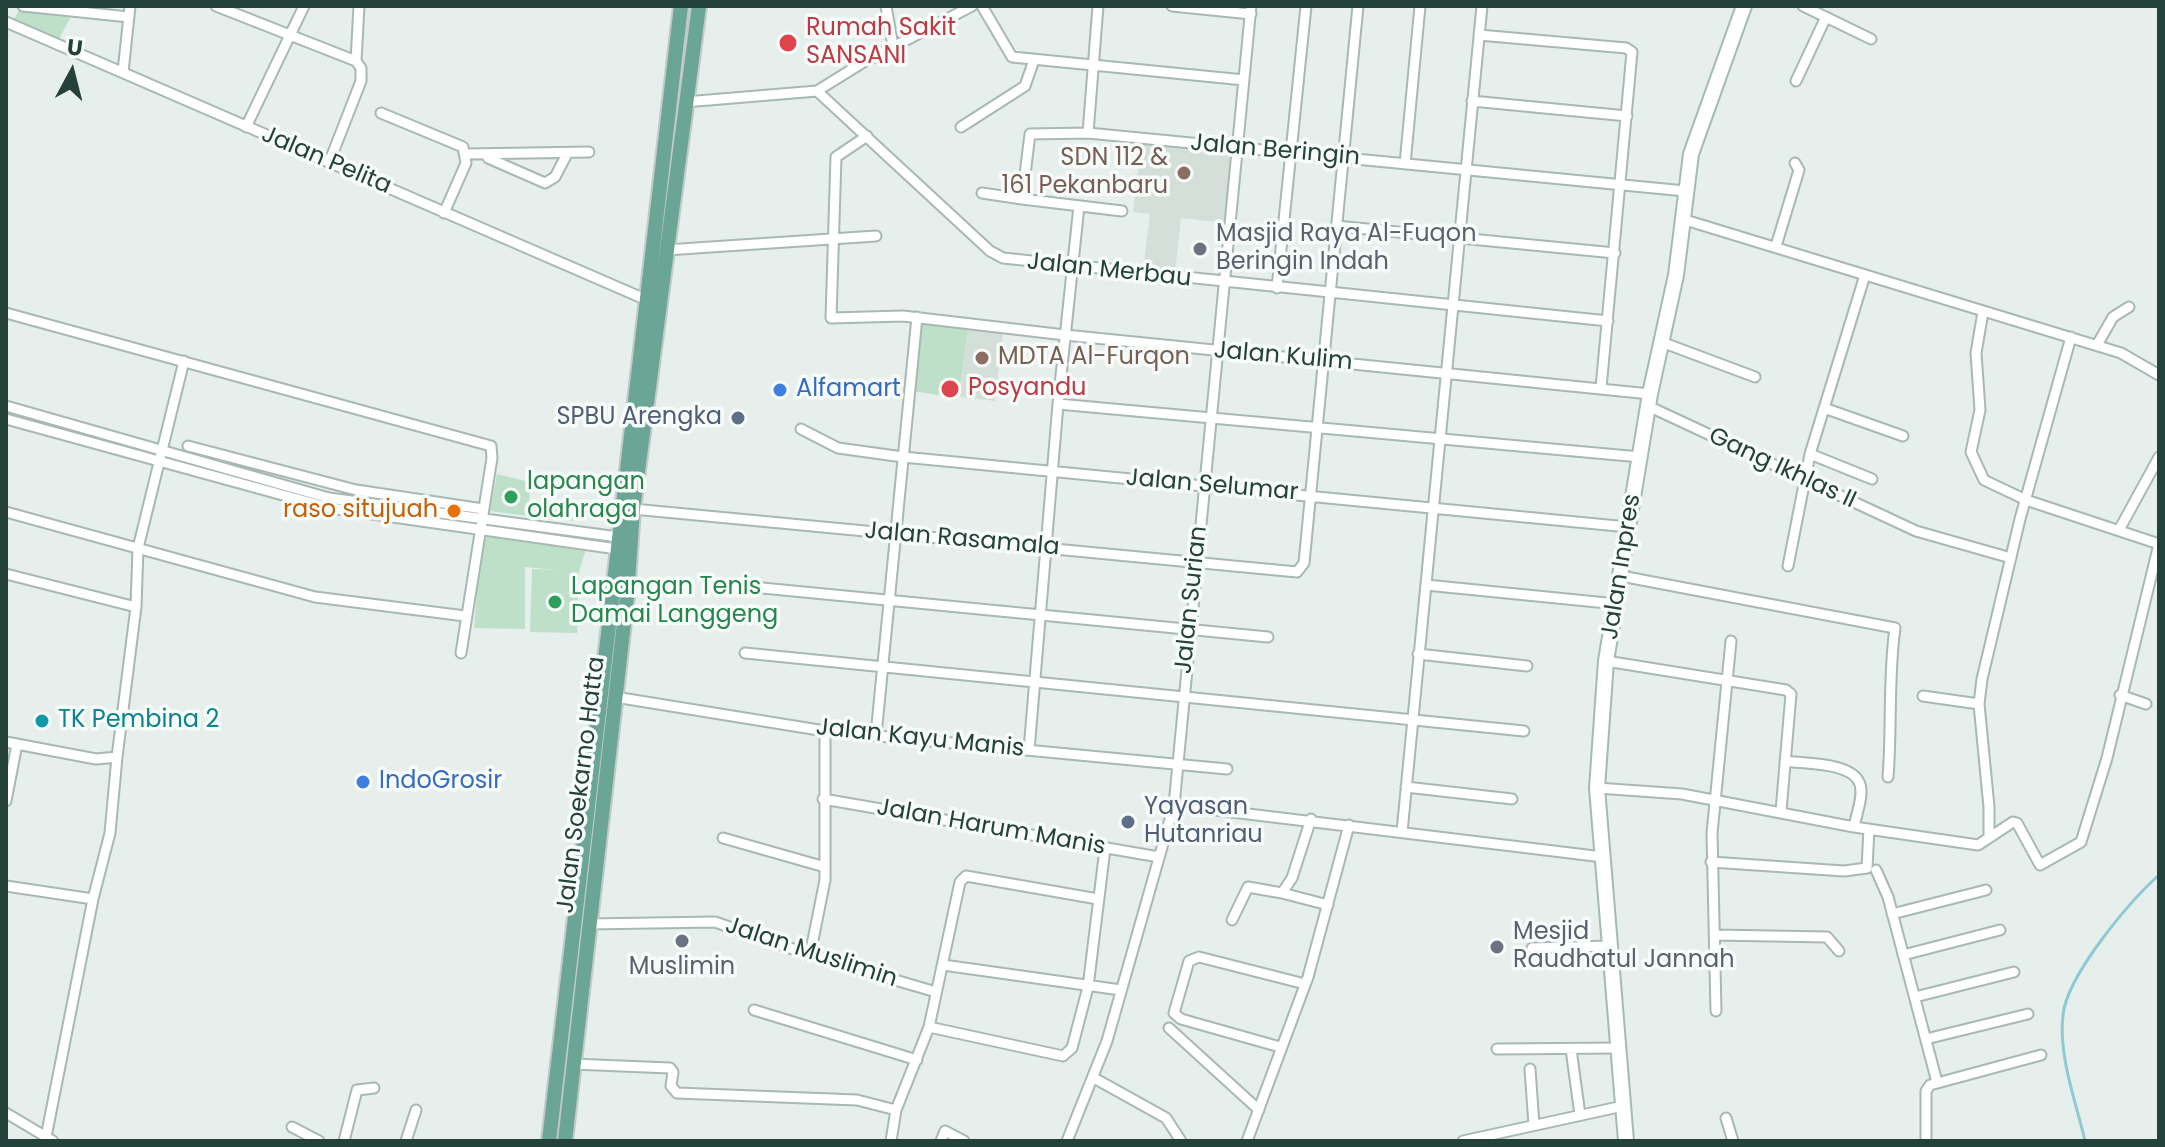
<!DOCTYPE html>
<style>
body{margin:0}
#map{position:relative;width:2165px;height:1147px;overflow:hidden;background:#e6efeb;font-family:Poppins,sans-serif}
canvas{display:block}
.frame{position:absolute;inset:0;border:8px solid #24423a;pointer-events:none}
.north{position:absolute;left:32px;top:32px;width:80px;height:80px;-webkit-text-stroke:6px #f7fbf9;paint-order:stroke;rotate:7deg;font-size:22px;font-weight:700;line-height:32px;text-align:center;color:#24423a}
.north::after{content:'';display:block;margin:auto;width:28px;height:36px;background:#24423a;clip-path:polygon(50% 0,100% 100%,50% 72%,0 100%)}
</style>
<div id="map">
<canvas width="2165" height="1147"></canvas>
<div class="frame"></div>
<div class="north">U</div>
</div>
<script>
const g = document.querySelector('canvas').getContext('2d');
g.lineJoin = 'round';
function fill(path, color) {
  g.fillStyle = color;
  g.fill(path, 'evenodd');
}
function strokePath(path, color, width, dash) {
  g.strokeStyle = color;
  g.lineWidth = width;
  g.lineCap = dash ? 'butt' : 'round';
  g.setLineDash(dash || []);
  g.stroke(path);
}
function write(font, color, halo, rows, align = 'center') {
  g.font = font + ' Poppins,sans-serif';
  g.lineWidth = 7;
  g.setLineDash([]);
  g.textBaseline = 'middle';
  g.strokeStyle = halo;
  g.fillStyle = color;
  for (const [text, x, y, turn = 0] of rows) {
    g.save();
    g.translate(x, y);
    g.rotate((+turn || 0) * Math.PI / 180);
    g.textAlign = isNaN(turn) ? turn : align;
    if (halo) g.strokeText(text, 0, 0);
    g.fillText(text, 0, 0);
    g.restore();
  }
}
fill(new Path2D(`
 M1141,143L1233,152L1225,223L1181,218L1175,274L1143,271L1150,214L1133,212Z
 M968,328L1003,332L995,401L960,397Z`), '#d4dfda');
fill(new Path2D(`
 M19,10L70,18L58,41L13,21Z
 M920,323L968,328L961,383L941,381L939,395L913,391Z
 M497,474L530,482L529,516L490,511Z
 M541,501L572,514L574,521L537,516L534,506Z
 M482,533L587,546L579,571L577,633L530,632L532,569L558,570L525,567V629L474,628Z`), '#bfe0c8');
strokePath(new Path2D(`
 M2085,1141C2076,1102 2058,1055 2063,1015C2067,975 2130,901 2159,875`), '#8ec9d4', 3);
const minor = new Path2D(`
 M23,6L129,17
 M216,6L356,61
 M886,6L893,46
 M982,6L1012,57L1244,80
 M1172,6L1251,14
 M1803,6L1871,39
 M6,22L647,300
 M1479,35L1626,48L1632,52L1601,388
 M123,72L130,6
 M1796,81L1826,17
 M817,91L990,251L1003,258L1608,321
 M1472,101L1627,116
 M685,102L817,91L862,63L972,6
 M381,113L463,147L466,163L444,213
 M246,127L304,6
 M961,127L1025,86L1034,60
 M1088,133L1098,6
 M867,136L836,157L831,318L903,316L1065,335L1650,394
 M467,154L589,152
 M488,158L545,183L555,177L567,154
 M329,163L361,81V68L356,61L359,6
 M1405,164L1420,6
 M982,193L1022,199
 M1122,211L1022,199L1030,134L1088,133L1685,191
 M1682,219L2121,353L2159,375
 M1336,226L1615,253
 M1776,246L1799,170L1795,163
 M666,250L876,236
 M1277,288L1306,6
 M6,313L491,446L492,458L461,653
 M1664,343L1755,377
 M2097,345L2113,317L2129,307
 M1058,404L1079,206
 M6,406L329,498L618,537
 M1648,406L1916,531L2011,558
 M1824,408L1903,436
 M6,419L330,508L617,549
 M801,429L838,448L903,457L1628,527
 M188,446L356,490L483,509
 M1810,454L1872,479
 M633,509L1297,572L1304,563L1358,6
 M6,512L315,597L465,616
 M2119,530L2159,457
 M1788,566L1810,454L1865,275
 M6,574L136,607
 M1621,576L1895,628C1888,677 1892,727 1888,777
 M1426,585L1617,604
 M752,587L1268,637
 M745,653L1524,731
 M1418,654L1527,666
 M1606,661L1786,690L1791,694L1781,811
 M2120,695L2146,704
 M1923,696L1979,704
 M615,697L825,731L1227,769
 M876,735L917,317
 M6,742L96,759L117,757L136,607L138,548L184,361
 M1029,750L1058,404L1640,457
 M1785,761C1804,764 1850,762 1859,782C1865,793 1856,815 1854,827
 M1406,787L1512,799
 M1597,788L1682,794L1854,827L1978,845L2013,822L2017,823L2040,865L2081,842L2107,758L2159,544L2026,500L1984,480L1971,452L1980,410L1976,353L1983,312
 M823,799L1159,857
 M6,801L17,744
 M1174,805L1603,857
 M1402,832L1482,6
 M1989,836V807L1979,704L1982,679L2020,519L2071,337
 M723,838L825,867
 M1711,862L1844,871L1867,868L1869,829
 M1876,870L1888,897L1937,1082
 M6,886L93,899
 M1282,893L1328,905
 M1892,914L1986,890
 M1232,920L1248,887L1282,893L1292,878L1311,819
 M588,924L715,922L810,955L936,992
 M1715,935L1827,937L1839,951
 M1532,948L1610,946
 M810,955L825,880V731
 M1903,955L2000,930
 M943,965L1121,990
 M1915,997L2014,972
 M754,1010L917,1060
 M1716,1011L1712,833L1731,641
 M929,1027L1063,1056L1072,1048L1088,987L1105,849
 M1169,1028L1259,1110
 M1926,1039L2028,1014
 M1280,1047L1181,1019L1174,1013L1189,961L1199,957L1305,984
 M1497,1049L1619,1048
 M1571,1049L1580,1115
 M572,1064L670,1068L673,1072L671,1086L677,1093L857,1100L896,1110
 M1530,1069L1534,1125
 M1094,1078L1166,1118L1181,1141
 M6,1113L53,1141
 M1726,1118L1733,1141
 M292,1127L319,1141
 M46,1137L93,899L110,833L117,757
 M344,1141L357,1090L374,1088
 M406,1141L416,1110
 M891,1141L896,1110L929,1027L960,882L966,876L1098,899
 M941,1141L945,1131L964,1141
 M1067,1141L1107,1041L1174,805L1251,6
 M1247,1141L1308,977L1349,825
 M1463,1141L1623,1106
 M1926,1141V1091L1930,1085L2041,1055`);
const secondary = new Path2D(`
 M1626,1141L1597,788L1606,661L1650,394L1676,275L1691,154L1744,6`);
const primary = new Path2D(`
 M549,1141L681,6
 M565,1141L627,596L633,509L699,6`);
strokePath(minor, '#a8b8b2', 13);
strokePath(secondary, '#a4bbb3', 18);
strokePath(primary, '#c2cac8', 18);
strokePath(minor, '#fff', 9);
strokePath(secondary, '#fff', 14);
strokePath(primary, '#6aa596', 14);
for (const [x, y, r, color] of [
 [788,43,10,"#e0444e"],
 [1184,173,8,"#8d6e63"],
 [1200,249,8,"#6b7280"],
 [982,358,8,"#8d6e63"],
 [950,389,10,"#e0444e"],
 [780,390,8,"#3f7fe0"],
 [738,418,8,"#5c6f8a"],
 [511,497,8,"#2e9e5b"],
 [454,511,8,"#e8710a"],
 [555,602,8,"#2e9e5b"],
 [42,721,8,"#0f9aa8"],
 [363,782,8,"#3f7fe0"],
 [1128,822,8,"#5c6f8a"],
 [682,941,8,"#6b7280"],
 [1497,947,8,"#6b7280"]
]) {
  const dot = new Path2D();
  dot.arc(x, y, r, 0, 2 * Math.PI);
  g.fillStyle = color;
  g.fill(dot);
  strokePath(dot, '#f7fbf9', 3);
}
write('24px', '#be3a42', '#f7fbf9', [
 ["Rumah Sakit",806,29],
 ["SANSANI",806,57],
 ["Posyandu",968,389]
], 'left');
write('24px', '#24423a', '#f7fbf9', [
 ["Jalan Beringin",1275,151,5],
 ["Jalan Pelita",326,161,23],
 ["Jalan Merbau",1109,271,6],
 ["Jalan Kulim",1283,357,5],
 ["Gang Ikhlas II",1782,469,25],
 ["Jalan Selumar",1212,486,5],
 ["Jalan Rasamala",962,540,5],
 ["Jalan Inpres",1622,567,-81],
 ["Jalan Surian",1192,600,-84],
 ["Jalan Kayu Manis",920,739,6],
 ["Jalan Soekarno Hatta",582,785,-83],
 ["Jalan Harum Manis",991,828,10],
 ["Jalan Muslimin",811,953,18]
]);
write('24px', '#785e54', '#f7fbf9', [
 ["SDN 112 &",1168,159],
 ["161 Pekanbaru",1168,187],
 ["MDTA Al-Furqon",998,358,"left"]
], 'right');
write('24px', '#5b616d', '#f7fbf9', [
 ["Masjid Raya Al-Fuqon",1216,235],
 ["Beringin Indah",1216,263],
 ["Mesjid",1513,933],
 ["Raudhatul Jannah",1513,961],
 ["Muslimin",682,968,"center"]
], 'left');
write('24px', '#366cbe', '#f7fbf9', [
 ["Alfamart",796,390],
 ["IndoGrosir",379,782]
], 'left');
write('24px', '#4e5e75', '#f7fbf9', [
 ["SPBU Arengka",722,418],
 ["Yayasan",1144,808,"left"],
 ["Hutanriau",1144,836,"left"]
], 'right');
write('24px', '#27864d', '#f7fbf9', [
 ["lapangan",527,483],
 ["olahraga",527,511],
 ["Lapangan Tenis",571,588],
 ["Damai Langgeng",571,616]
], 'left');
write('24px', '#c56008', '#f7fbf9', [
 ["raso situjuah",438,511]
], 'right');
write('24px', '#0d838f', '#f7fbf9', [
 ["TK Pembina 2",58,721]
], 'left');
</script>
